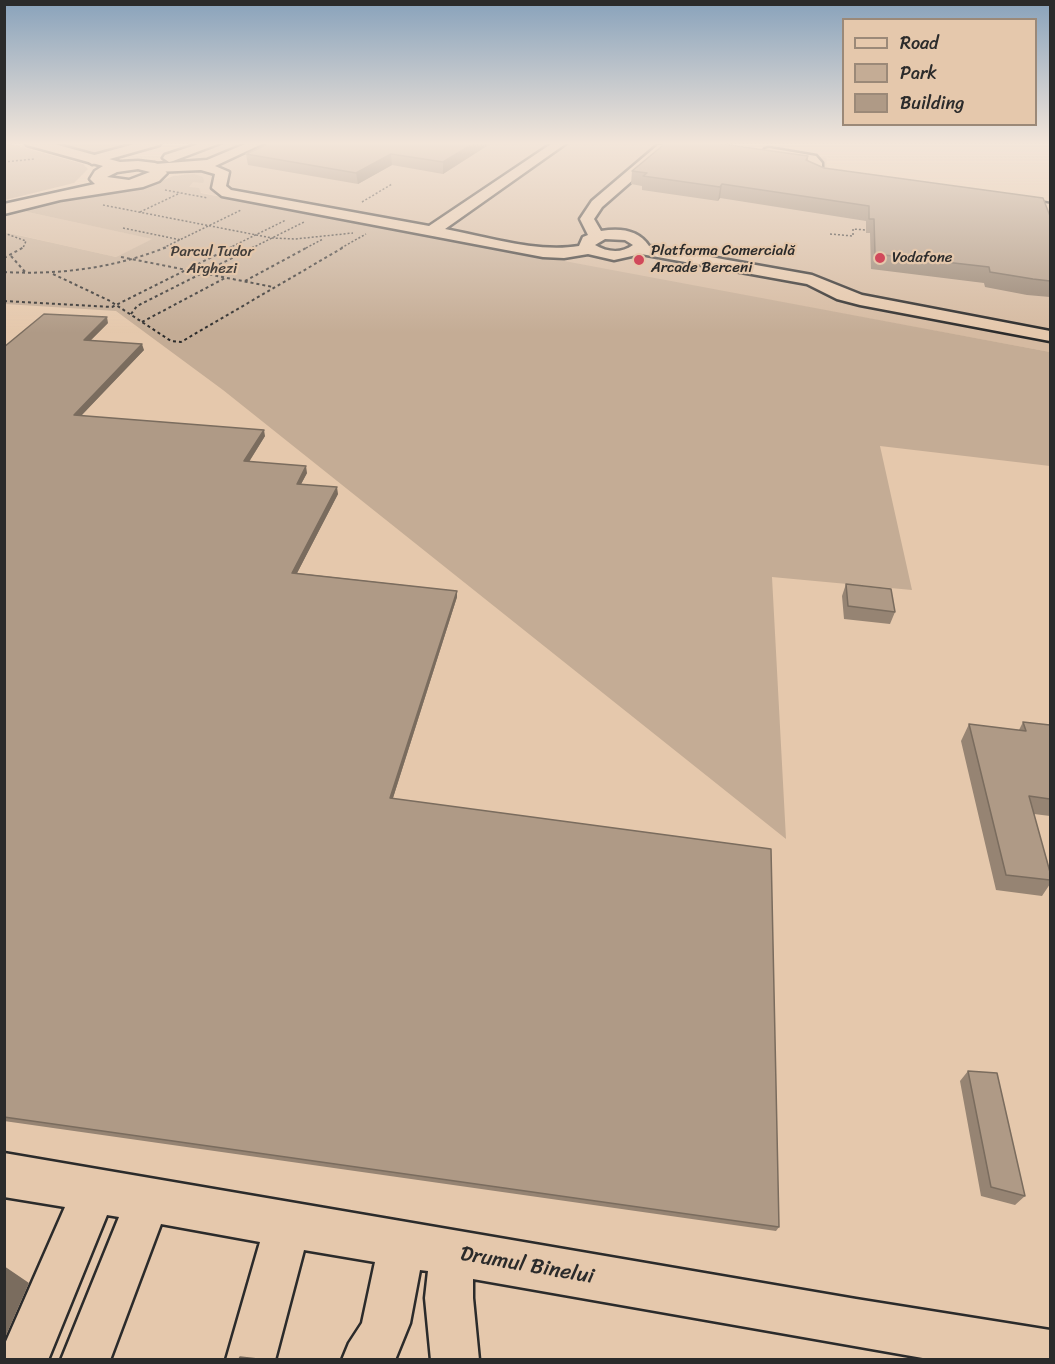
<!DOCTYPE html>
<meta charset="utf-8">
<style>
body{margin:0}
#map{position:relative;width:1055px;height:1364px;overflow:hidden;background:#e5c8ac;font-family:Sriracha,sans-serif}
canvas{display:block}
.frame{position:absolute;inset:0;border:6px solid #2b2b2b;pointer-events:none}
.legend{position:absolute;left:842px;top:18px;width:195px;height:108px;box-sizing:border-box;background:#e5c8ac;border:2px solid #9b8978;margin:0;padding:8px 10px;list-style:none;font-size:18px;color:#2b2b2b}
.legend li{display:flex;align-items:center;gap:12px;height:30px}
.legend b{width:30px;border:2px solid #9b8978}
</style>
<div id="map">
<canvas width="1055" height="1364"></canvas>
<div class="frame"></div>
<ul class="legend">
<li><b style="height:8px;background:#e5c8ac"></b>Road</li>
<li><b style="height:16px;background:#c4ac95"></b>Park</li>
<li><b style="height:16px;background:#af9a86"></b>Building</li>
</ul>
</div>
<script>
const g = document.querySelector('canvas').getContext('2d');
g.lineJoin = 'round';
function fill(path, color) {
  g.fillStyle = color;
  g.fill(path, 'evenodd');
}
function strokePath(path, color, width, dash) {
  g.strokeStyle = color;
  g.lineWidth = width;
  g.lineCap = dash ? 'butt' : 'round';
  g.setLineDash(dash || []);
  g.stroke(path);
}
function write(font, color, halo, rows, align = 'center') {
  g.font = font + ' Sriracha,sans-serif';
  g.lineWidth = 4.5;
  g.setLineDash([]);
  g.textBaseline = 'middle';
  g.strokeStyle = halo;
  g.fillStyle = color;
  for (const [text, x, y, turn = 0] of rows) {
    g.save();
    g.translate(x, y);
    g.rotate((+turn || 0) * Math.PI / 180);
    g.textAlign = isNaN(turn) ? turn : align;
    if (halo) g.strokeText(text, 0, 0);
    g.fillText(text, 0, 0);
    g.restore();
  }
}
fill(new Path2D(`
 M231,142H709L827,158L826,173L1050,205V352L390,230L159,184L187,173L190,156Z
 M23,211L153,239L116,257L5,232L4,216Z`), '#d5baa1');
fill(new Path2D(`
 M4,142L83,164L88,169L74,183L5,200Z
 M56,142H139L97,154Z
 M194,174L203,177L204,181L203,183L193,182L189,187L199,188L201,193L1050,352V466L880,446L912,590L772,577L786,839L223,390L116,311L5,304L4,232L116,257L152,239L23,211L106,190L150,186L173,176Z`), '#c4ac95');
const minor = new Path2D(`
 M142,142H161L159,145L92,164L86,160L87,157Z
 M205,142H223L173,161L169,162L163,158L165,155Z
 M250,142H266L215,166L229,172L226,186L231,190L429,226L554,142H568L445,229C488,237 536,253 579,246L583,237L588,235L580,219L592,201L658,145H666L668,148L666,151L602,207L594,219L601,231C619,228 638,229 649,246L812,275L862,295L1050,331V341L860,305L837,299L807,284L641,254L614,260L588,254L564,258L543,257L222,196L212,188L215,174L201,170L155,172L148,168L155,164L207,160ZM605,239L625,240L633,245C621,254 607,252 595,245Z
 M769,148L816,156L822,163V170L850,175L852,178L845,182L812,176L808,172L809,164L807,162L765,155L763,152L765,149Z
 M1010,197L1050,204V218L1045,217L1040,210L1005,204L1003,201Z
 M4,1153L856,1299L1050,1330V1360H934L473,1279V1298L479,1360H431L425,1298L428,1271L420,1270L410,1323L395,1360H342L349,1343L362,1323L375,1262L304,1250L275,1360H226L260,1242L161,1224L110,1360H61L119,1217L107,1215L48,1360H4V1346L65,1207L4,1197Z`);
const major = new Path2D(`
 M25,142H47L120,162L138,161L155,163L160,165L167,173L159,181L143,187L60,200L4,214V204L95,184L90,179L95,171L103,166L27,145ZM138,169L150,172L129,180L107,177L117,172Z`);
strokePath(minor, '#2b2b2b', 5);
strokePath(major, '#2b2b2b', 5);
strokePath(new Path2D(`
 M4,162L34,159
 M165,190L208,198
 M362,202L392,184
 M103,205L272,238L295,239L353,233
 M140,212L180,193
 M123,228L181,240
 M4,233L26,241L23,248
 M830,234L853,236V229L866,230
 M163,248L241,210
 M229,248L286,220
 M252,248L304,222
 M306,248L323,239
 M341,248L366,234`), '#2b2b2b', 1.5, [2, 2]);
strokePath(new Path2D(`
 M11,256L26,273
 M121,257L273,287
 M4,258L24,247
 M4,272C61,275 114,268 167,247
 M53,274L110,301L171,341L181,342L344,247
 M245,281L308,247
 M4,301L112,307L232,247
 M131,314L137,306L254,247
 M142,322L225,278`), '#2b2b2b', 2, [3, 3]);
fill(minor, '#e5c8ac');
fill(major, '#e5c8ac');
fill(new Path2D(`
 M273,142H493L443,174L392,165L358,184L248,165L246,154Z
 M808,156V161L824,168L1050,216V297L1027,295L985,287L984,283L871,269L870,233H866V221L720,198L718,201L642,190V186L631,184L632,171Z
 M108,323L91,340L144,350L81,416L265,436L249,462L307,473L301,484L338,494L297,573L457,591V597L393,798L779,1227L776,1231L4,1121V347Z
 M846,584L895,612L890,624L844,619L842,596Z
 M1023,722L1050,725V816L1034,814L1050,872V884L1042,896L996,890L961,741L969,724L1019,730Z
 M968,1071L1025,1196L1015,1205L981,1196L960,1081Z`), '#968473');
fill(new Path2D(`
 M476,142H493L443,174V162Z
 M391,154L392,165L358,184L356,173Z
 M722,184L720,198L718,201L720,187Z
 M107,317L108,323L86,345L84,340Z
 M142,344L144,350L76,421L74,415Z
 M264,430L265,436L245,468L244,461Z
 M306,466L307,473L298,490L297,484Z
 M337,487L338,494L294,579L292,573Z
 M457,591V597L391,804L390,798Z
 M4,1266L29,1283L4,1340Z`), '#7a6c5e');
const building = new Path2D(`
 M273,142H476L443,162L391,154L356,173L246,154Z
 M667,142L677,143L679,142H707L808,156L806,160L824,168L1043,198L1050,216V281L1033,279L990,272L989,267L875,254L874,219H869V206L722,184L720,187L643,176L647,173L632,171Z
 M44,314L107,317L84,340L142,344L74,415L264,430L244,461L306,466L297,484L337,487L292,573L457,591L390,798L771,849L779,1227L4,1117V347Z
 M846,584L891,589L895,612L848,606Z
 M1023,722L1050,725V799L1029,796L1050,872V880L1006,875L969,724L1026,731Z
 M968,1071L997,1073L1025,1196L991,1187Z
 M240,1357L258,1359H239Z`);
fill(building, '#af9a86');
strokePath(building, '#7a6c5e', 1.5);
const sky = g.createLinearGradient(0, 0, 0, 333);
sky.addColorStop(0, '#88a2bb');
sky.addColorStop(0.43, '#f3e6da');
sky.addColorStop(1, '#f3e6da00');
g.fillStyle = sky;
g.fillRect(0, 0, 1055, 333);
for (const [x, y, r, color] of [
 [880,258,6,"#d1495b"],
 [639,260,6,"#d1495b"]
]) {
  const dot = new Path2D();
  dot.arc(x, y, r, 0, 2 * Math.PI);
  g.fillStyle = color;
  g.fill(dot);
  strokePath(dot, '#e5c8ac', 2);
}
write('15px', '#2b2b2b', '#e5c8ac', [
 ["Platforma Comercială",651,251],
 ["Arcade Berceni",651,268],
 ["Vodafone",892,258]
], 'left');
write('15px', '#423e3b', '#e5c8ac', [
 ["Parcul Tudor",212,252],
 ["Arghezi",212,269]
]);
write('21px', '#2b2b2b', '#e5c8ac', [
 ["Drumul Binelui",527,1266,10]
]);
</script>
